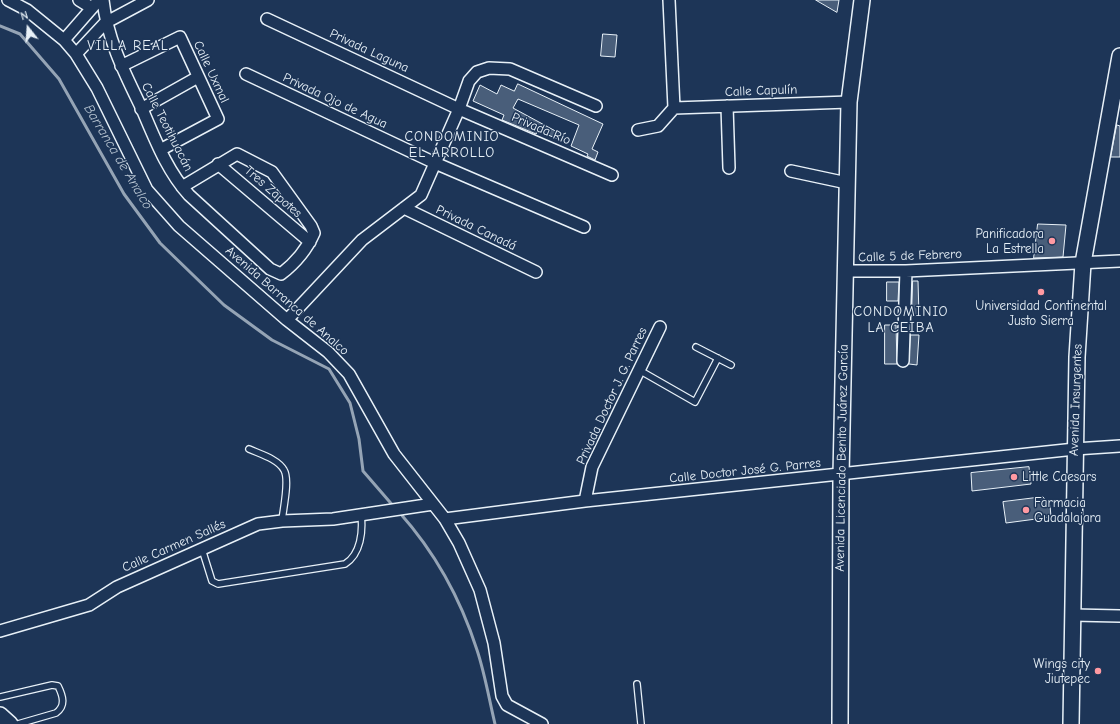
<!DOCTYPE html>
<meta charset="utf-8">
<style>
body{margin:0}
#map{position:relative;width:1120px;height:724px;overflow:hidden;background:#1d3557;font-family:"Comic Neue",sans-serif}
canvas{display:block}
.north{position:absolute;left:8px;top:8px;width:40px;height:40px;-webkit-text-stroke:3px #1d3557;paint-order:stroke;rotate:343deg;font-size:11px;font-weight:700;line-height:16px;text-align:center;color:#e8f1f8}
.north::after{content:'';display:block;margin:auto;width:14px;height:18px;background:#e8f1f8;clip-path:polygon(50% 0,100% 100%,50% 72%,0 100%)}
</style>
<div id="map">
<canvas width="1120" height="724"></canvas>
<div class="north">N</div>
</div>
<script>
const g = document.querySelector('canvas').getContext('2d');
g.lineJoin = 'round';
function strokePath(path, color, width, dash) {
  g.strokeStyle = color;
  g.lineWidth = width;
  g.lineCap = dash ? 'butt' : 'round';
  g.setLineDash(dash || []);
  g.stroke(path);
}
function fill(path, color) {
  g.fillStyle = color;
  g.fill(path, 'evenodd');
}
function write(font, color, halo, rows, align = 'center') {
  g.font = font + ' "Comic Neue",sans-serif';
  g.lineWidth = 3;
  g.setLineDash([]);
  g.textBaseline = 'middle';
  g.strokeStyle = halo;
  g.fillStyle = color;
  for (const [text, x, y, turn = 0] of rows) {
    g.save();
    g.translate(x, y);
    g.rotate((+turn || 0) * Math.PI / 180);
    g.textAlign = isNaN(turn) ? turn : align;
    if (halo) g.strokeText(text, 0, 0);
    g.fillText(text, 0, 0);
    g.restore();
  }
}
strokePath(new Path2D(`
 M0,26L20,34L59,79L124,194L160,243L224,305L272,340L329,369L350,403L359,439L363,471L395,508
 M399,512C434,551 461,600 477,650C485,674 489,699 495,724`), '#95a4b5', 3);
const building = new Path2D(`
 M816,0H839L837,12Z
 M603,34L617,35L615,57L601,56Z
 M518,84L603,124L592,149L598,152L595,160L587,156L588,154L571,146L579,125L518,99L513,108L561,134L558,139L538,131L536,134L502,120L504,115L473,101L480,85L497,94L501,85L514,91Z
 M1117,125L1120,126V157H1111Z
 M1038,224L1066,225L1063,257L1034,258Z
 M913,281H918L919,316H912Z
 M887,282H899L898,301H887Z
 M885,325H896L897,364H885Z
 M911,335H919L917,365L909,364Z
 M1029,467L1031,484L972,491L971,473Z
 M1043,497L1050,505L1051,517L1006,523L1003,502Z`);
fill(building, '#495e7a');
strokePath(building, '#e8f1f8', 1);
const lane = new Path2D(`
 M696,347L731,365
 M639,370L695,402L718,358
 M249,449C260,454 278,459 284,470C290,480 283,509 282,521
 M202,549L212,581L218,584L345,564C361,554 363,531 361,514
 M637,684L641,724
 M0,697L52,685L58,686C63,696 66,706 56,713L18,724`);
const street = new Path2D(`
 M8,0L27,10L64,40L76,54L97,88L147,190L179,226L287,320L328,352L349,374L394,454L445,519L459,543L480,590L494,643L502,696L507,705L542,724
 M79,0L92,8
 M103,0C107,39 125,74 142,109C155,139 167,171 189,195L270,269L281,274C294,264 307,249 314,233L311,226L272,172L237,154L182,187
 M669,0L674,108
 M267,19L459,109L612,175
 M64,40L99,0
 M76,54L105,23L148,0
 M121,66L180,37L218,119L160,150
 M246,74L435,163L584,227
 M727,106L729,168
 M674,108L849,102
 M141,109L198,77
 M638,130L658,126L674,108
 M218,164L310,242
 M791,171L847,183
 M404,208L536,272
 M845,271H906L1120,261
 M287,320L362,240L421,195L459,109L469,81L477,72L489,68L510,69L596,106
 M903,361L906,271
 M585,501L592,467L660,327
 M445,519L585,501L1075,449L1120,446
 M1073,615L1120,616
 M0,631L89,605L117,587L258,524L282,521L333,519L433,504`);
const secondary = new Path2D(`
 M0,715L10,724
 M840,724L841,475L849,102L862,0
 M1071,724L1077,357L1083,263L1120,56`);
strokePath(lane, '#e8f1f8', 8);
strokePath(street, '#e8f1f8', 14);
strokePath(secondary, '#e8f1f8', 18);
strokePath(lane, '#1d3557', 5.5);
strokePath(street, '#1d3557', 11);
strokePath(secondary, '#1d3557', 15);
for (const [x, y, r, color] of [
 [1052,241,4,"#ff9aa2"],
 [1041,292,4,"#ff9aa2"],
 [1014,477,4,"#ff9aa2"],
 [1026,510,4,"#ff9aa2"],
 [1098,671,4,"#ff9aa2"]
]) {
  const dot = new Path2D();
  dot.arc(x, y, r, 0, 2 * Math.PI);
  g.fillStyle = color;
  g.fill(dot);
  strokePath(dot, '#1d3557', 1.5);
}
write('13px', '#e8f1f8', '#1d3557', [
 ["Privada Laguna",369,51,25],
 ["Calle Uxmal",211,72,65],
 ["Calle Capulín",761,91,-2],
 ["Privada Ojo de Agua",335,101,25],
 ["Calle Teotihuacán",167,127,63],
 ["Privada Río",541,129,23],
 ["Tres Zapotes",273,192,41],
 ["Privada Canadá",476,228,26],
 ["Calle 5 de Febrero",910,256,-2],
 ["Avenida Barranca de Analco",287,301,41],
 ["Privada Doctor J. G. Parres",612,396,-65],
 ["Avenida Insurgentes",1076,400,-88],
 ["Avenida Licenciado Benito Juárez García",842,458,-89],
 ["Calle Doctor José G. Parres",745,471,-6],
 ["Calle Carmen Sallés",174,546,-24]
]);
write('13px', '#e8f1f8', '#1d3557', [
 ["Panificadora",1044,234],
 ["La Estrella",1044,249],
 ["Universidad Continental",1041,306,"center"],
 ["Justo Sierra",1041,321,"center"],
 ["Little Caesars",1022,477,"left"],
 ["Farmacia",1034,503,"left"],
 ["Guadalajara",1034,518,"left"],
 ["Wings city",1090,664],
 ["Jiutepec",1090,679]
], 'right');
g.letterSpacing = '1px';
write('14px', '#e8f1f8', '#1d3557', [
 ["VILLA REAL",128,46],
 ["CONDOMINIO",452,137],
 ["EL ARROLLO",452,153],
 ["CONDOMINIO",901,312],
 ["LA CEIBA",901,328]
]);
g.letterSpacing = '0px';
write('italic 14px', '#b7c4d1', '#1d3557', [
 ["Barranca de Analco",118,157,59]
]);
</script>
